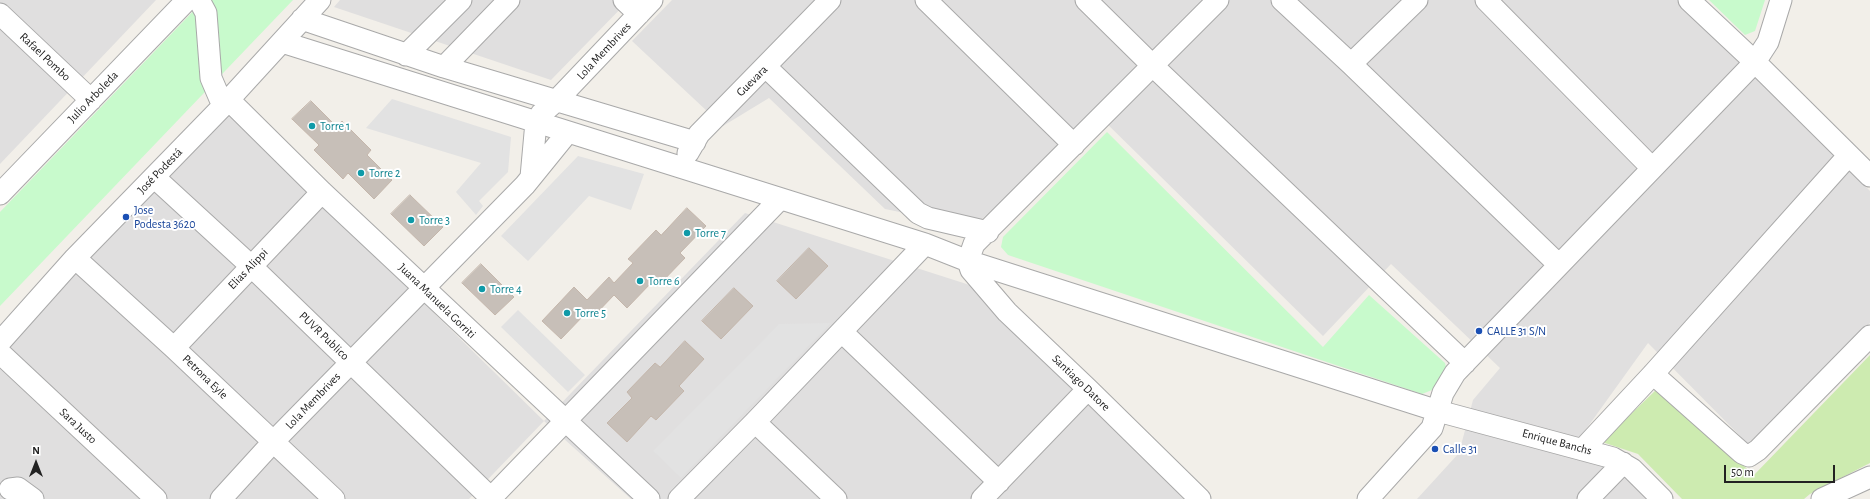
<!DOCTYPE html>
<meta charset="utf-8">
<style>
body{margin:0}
#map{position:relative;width:1870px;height:499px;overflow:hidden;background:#f2efe9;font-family:"Alegreya Sans",sans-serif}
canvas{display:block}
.north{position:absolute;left:16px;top:443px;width:40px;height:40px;-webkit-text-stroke:3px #fff;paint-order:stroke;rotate:0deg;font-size:11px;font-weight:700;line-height:16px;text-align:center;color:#222}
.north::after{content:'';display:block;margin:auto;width:14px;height:18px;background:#222;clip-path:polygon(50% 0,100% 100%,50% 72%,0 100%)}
.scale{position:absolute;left:1724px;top:465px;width:111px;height:18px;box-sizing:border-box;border:2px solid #222;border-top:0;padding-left:5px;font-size:12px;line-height:14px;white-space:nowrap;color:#222;-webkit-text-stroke:3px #fff;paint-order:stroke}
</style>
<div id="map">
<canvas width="1870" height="499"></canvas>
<div class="north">N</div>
<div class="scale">50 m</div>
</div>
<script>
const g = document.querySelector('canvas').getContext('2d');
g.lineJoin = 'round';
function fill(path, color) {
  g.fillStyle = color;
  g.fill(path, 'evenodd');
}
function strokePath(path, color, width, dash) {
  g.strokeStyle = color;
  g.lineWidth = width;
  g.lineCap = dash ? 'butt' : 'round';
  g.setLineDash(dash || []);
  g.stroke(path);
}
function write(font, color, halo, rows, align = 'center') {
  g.font = font + ' "Alegreya Sans",sans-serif';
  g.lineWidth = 4;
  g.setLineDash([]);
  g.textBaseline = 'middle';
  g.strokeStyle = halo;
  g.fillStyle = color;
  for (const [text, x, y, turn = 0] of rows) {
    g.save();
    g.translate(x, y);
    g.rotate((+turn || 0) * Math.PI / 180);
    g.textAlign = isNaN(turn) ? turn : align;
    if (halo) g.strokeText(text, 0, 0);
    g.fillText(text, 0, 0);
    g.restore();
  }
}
fill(new Path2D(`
 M0,0H156L0,164Z
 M340,0H629L551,80L334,7Z
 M672,0H1680L1870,191V323L1748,444L1648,343L1584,432L1647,499H1417L1459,453L1473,400L1500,368L1391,264L1323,336L1098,115L973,227L885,209L769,98L723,126L632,41Z
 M230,113L544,421L745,213L979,288L1187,499H631L544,421L469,499H0V350Z`), '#e0dfdf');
fill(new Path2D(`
 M1870,355V463L1810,494L1804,499H1682L1638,454L1602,442L1657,389L1754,475Z`), '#cdebb0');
fill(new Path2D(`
 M204,0H293L0,306V212Z
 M1709,0H1765L1755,31L1745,35Z
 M1107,132L1323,347L1369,295L1445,363L1447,372L1437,388L1422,394L1008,255L1001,247L1003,237Z`), '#c8facc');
fill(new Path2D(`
 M392,99L511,137L508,172L479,201L483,206L476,215L456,192L481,163L366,128Z
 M578,156L644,174L631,210L589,196L528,261L501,236Z
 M518,310L585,375L568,392L501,327Z
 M831,323L681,478L653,451L779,324Z`), '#e2e2e2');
const building = new Path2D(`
 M311,101L337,127L342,121L371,150L367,155L392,180L374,199L348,173L343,179L314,150L319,145L292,119Z
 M410,195L443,227L424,246L391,214Z
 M687,208L706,226L680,253L685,258L657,287L652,282L627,308L614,295L592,318L586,313L561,339L542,321L574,287L587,300L609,277L614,283L633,263L628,259L656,230L661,235Z
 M809,248L828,266L796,299L777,281Z
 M481,264L514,297L495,315L462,283Z
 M734,288L753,306L721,339L702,321Z
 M685,341L704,359L679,386L684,391L656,420L651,416L627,442L607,423L632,398L627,392L655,363L660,367Z`);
fill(building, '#c7bfb8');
strokePath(building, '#c4b6ab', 1);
const minor = new Path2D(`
 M199,0L206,13L211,78L223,106
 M624,0L639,14
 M926,0L1074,145
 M1086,0L1153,66L1465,363
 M1282,0L1351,64L1558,264
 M1486,0L1652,168
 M1689,0L1755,62L1870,176
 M0,14L91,100
 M302,19L444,67L695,142
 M282,42L925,244L968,261L1438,411L1613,458L1632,469L1662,499
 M406,55L461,0
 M1351,64L1417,0
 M444,67L509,0
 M766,67L918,213L928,218L988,232
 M229,100L322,192L649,499
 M688,153L699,134L830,0
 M154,177L251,266L491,498
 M531,177L536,122L541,114L556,101L652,0
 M0,194L187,0
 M75,258L174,348L334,499
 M968,261L974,244L1218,0
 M968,261L971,270L1007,312L1088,389L1200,499
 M842,332L999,482
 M0,342L75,258L223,106L320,0
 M174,348L322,192
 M0,353L156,499
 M1653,374L1742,453L1749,456L1758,450L1870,336
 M755,422L836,499
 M1583,449L1653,374L1849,155
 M10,489L18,488L33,499
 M221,499L273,442L525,185L568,132
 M490,499L780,199
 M679,499L755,422L925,244
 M982,499L1088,389
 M1368,499L1432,428L1443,393L1455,373L1755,62L1768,42L1781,0
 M1588,499L1623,463
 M1822,499L1870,477`);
strokePath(minor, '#a9a9a9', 23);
strokePath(minor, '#fff', 21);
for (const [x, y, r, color] of [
 [312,126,4,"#0f9aa8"],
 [361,173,4,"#0f9aa8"],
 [126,217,4,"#1a4fb4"],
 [411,220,4,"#0f9aa8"],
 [687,233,4,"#0f9aa8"],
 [640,281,4,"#0f9aa8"],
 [482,289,4,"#0f9aa8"],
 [567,313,4,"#0f9aa8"],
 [1479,331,4,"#1a4fb4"],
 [1435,449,4,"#1a4fb4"]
]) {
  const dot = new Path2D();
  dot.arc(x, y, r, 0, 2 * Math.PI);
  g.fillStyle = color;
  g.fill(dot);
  strokePath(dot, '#fff', 1.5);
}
write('12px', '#222', '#fff', [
 ["Lola Membrives",604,51,-47],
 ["Rafael Pombo",45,57,43],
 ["Guevara",752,81,-45],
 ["Julio Arboleda",93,97,-46],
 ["José Podestá",160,171,-46],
 ["Elias Alippi",248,269,-46],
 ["Juana Manuela Gorriti",437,301,44],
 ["PUVR Publico",324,336,44],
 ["Petrona Eyle",205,377,44],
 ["Santiago Datore",1081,383,44],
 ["Lola Membrives",313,401,-46],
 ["Sara Justo",78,426,43],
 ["Enrique Banchs",1557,442,15]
]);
write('12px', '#0d838f', '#fff', [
 ["Torre 1",320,126],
 ["Torre 2",369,173],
 ["Torre 3",419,220],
 ["Torre 7",695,233],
 ["Torre 6",648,281],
 ["Torre 4",490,289],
 ["Torre 5",575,313]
], 'left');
write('12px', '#164399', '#fff', [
 ["Jose",134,210],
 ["Podesta 3620",134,224],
 ["CALLE 31 S/N",1487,331],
 ["Calle 31",1443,449]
], 'left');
</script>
